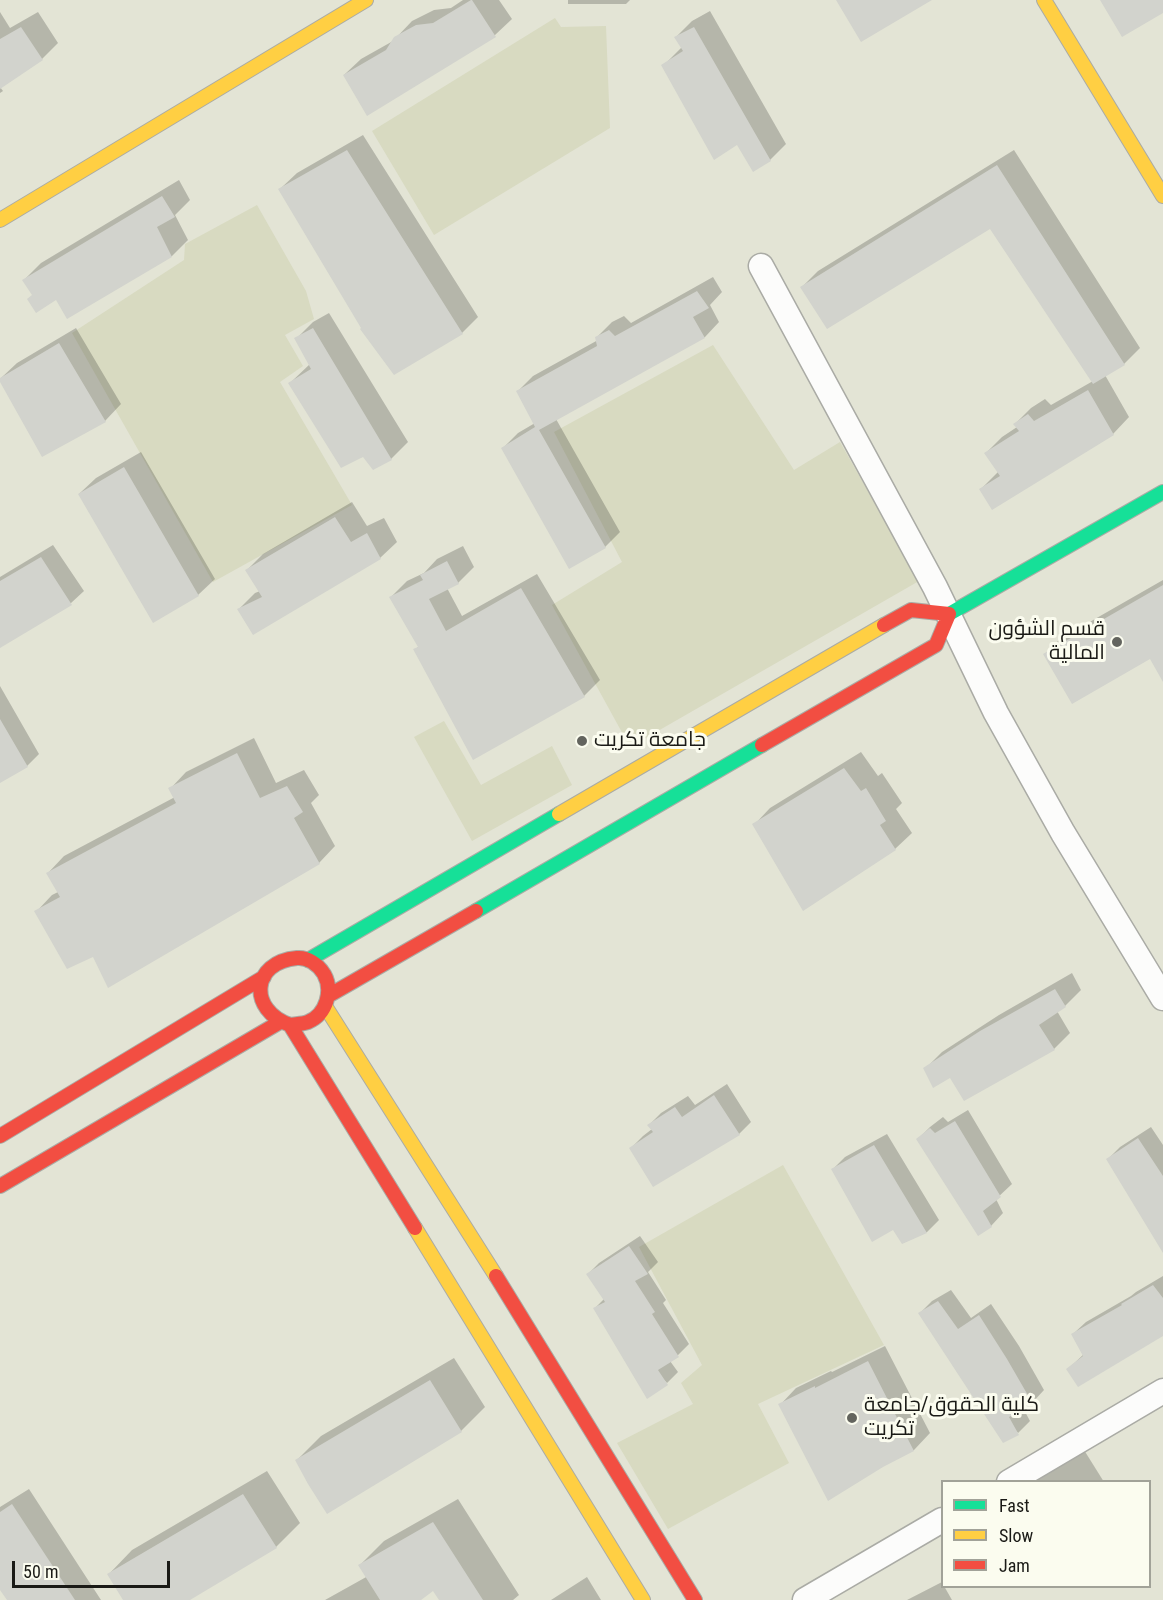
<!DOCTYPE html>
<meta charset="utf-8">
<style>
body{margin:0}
#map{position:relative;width:1163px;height:1600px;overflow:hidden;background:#ebece5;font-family:"Roboto Condensed",sans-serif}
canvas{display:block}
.legend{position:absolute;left:941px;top:1480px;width:210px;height:108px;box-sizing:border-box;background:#fbfcef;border:2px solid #a1a298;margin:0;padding:8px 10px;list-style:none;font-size:18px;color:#1a1a16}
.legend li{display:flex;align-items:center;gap:12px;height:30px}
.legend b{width:30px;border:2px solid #a1a298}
.scale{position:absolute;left:12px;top:1561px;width:158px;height:27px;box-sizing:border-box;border:3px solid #1a1a16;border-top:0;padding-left:8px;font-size:18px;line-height:21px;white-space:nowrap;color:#1a1a16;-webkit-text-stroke:4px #fbfcef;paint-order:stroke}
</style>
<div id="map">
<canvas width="1163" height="1600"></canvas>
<ul class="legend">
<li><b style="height:8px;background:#16e098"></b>Fast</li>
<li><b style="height:8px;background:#ffcf43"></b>Slow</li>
<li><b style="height:8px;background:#f24e42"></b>Jam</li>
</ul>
<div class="scale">50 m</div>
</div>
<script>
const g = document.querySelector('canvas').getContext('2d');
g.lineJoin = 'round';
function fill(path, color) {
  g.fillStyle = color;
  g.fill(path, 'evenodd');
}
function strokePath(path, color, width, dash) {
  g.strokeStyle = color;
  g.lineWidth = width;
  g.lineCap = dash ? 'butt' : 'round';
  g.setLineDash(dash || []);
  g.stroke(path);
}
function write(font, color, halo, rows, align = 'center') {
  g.font = font + ' "Roboto Condensed",Cairo,sans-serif';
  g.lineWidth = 6;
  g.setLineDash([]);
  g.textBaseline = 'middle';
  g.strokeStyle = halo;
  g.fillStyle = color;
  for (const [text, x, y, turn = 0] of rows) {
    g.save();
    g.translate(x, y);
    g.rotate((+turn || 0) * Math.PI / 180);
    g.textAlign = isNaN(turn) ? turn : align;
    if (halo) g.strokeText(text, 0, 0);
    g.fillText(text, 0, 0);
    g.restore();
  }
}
fill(new Path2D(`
 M0,0H1163V1600H0ZM942,1482H1150V1586H942Z`), '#e3e4d5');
fill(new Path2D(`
 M555,18L561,27L606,26L610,128L434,235L372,131Z
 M257,205L306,291L314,319L285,335L303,366L280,382L352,505L213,582L72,333L184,260L185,244Z
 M713,345L794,470L840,442L919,581L630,747L552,605L622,562L554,432Z
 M444,721L481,785L552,746L572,785L472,841L414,737Z
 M783,1165L884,1345L758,1404L789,1463L668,1529L617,1443L693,1404L681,1383L702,1365L639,1247Z`), '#d8dac1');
fill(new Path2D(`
 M463,0H499L512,19L495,35L367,114L344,75L361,59L393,41L412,21L434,10L451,8Z
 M568,0H630L626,4H568Z
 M710,11L786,144L770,160L737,143L663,66L682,47L676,37L692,21Z
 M0,12L10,28L38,12L58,43L42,59L0,87L3,91L0,93Z
 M363,135L478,317L462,333L280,189L297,173Z
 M1014,150L1140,348L1124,364L1105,375L1129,417L1113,434L981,489L999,471L986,453L1002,437L1017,427L1015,424L1031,408L1045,399L1051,405L1093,381L990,227L802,287L818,271Z
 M179,180L190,200L175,215L188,240L172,256L67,317L57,298L34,294L24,280L41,263Z
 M713,277L722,292L710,305L719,322L705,337L556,419L620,532L605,547L503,448L518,433L535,423L518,391L533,376L598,340L597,337L612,322L624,316L631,323Z
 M329,313L408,442L391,459L373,468L364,455L290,383L310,364L296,339L313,322Z
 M76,328L121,404L105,421L0,379L17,363Z
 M141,452L215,579L198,595L153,621L79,494L96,478Z
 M352,502L367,526L384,518L397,542L380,558L239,609L255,593L260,591L247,570L263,554Z
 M53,545L84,591L71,603L0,646V577Z
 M463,546L474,567L458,583L447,588L462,616L537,574L600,680L584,696L415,650L419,646L391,597L407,581L424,573L437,559Z
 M1163,580V679L1150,657L1045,654L1060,639Z
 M0,686L39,754L27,766L0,781Z
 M254,738L276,783L304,770L319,795L311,803L335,846L319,863L94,955L36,912L52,895L58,892L48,873L64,856L175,797L170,789L186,772Z
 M861,752L878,776L882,773L902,803L896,809L912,833L895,849L754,825L770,808Z
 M1072,973L1081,990L1065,1006L1057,1011L1070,1033L1054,1049L950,1076L925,1069L942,1052L999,1015Z
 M727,1084L751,1122L739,1134L631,1148L643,1136L652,1129L649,1125L661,1113L688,1096L695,1105Z
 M968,1110L1012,1184L996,1199L1003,1213L991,1226L918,1139L930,1127L943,1117L948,1122Z
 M1151,1127L1163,1145V1241L1108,1159L1120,1147Z
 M887,1134L939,1220L927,1232L903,1243L893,1228L833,1169L845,1157Z
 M640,1236L658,1262L648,1272L666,1300L663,1303L689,1344L678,1355L670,1361L678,1372L667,1383L595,1308L604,1299L588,1274L599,1263Z
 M1163,1276V1335L1068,1369L1084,1354L1073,1334L1086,1322L1131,1296L1136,1292Z
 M951,1290L971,1318L991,1304L1019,1346L1044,1390L1032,1403L1023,1408L1030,1421L1018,1433L920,1313L932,1301Z
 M885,1346L930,1433L914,1450L883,1466L780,1405L796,1388L831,1371L832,1372Z
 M454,1358L485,1407L461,1431L297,1460L321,1436Z
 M1084,1450L1104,1482H1027Z
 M267,1471L300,1523L276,1547L187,1600H125L109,1574L132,1550Z
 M29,1489L101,1600H8L0,1587V1507Z
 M458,1499L519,1595L513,1600H441L434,1589L419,1600H325L368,1576L360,1565L384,1541Z
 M587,1577L601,1600H551Z
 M942,1582V1586H944L952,1600H907Z`), '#0003');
fill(new Path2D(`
 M471,0H472L496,37L367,116L343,75L386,50L394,37L416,25L433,23Z
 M836,0H932L861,42Z
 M1100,0H1163V13L1122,37Z
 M21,27L43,60L0,89V39Z
 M694,27L771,161L753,172L737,145L714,160L661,65L683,51L674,37Z
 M347,150L463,334L394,375L360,329L361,328L278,189Z
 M997,165L1125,365L1093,384L990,229L827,329L800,287Z
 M162,196L175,217L157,227L172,257L67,319L56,300L36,313L27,299L32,295L22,280Z
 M697,291L709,308L693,317L705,338L539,430L606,548L569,569L501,448L535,427L516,391L597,346L595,337L609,330L615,336Z
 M313,328L392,460L373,470L363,457L341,468L288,383L311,369L294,338Z
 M59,343L106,422L42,457L0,382V378Z
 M1088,390L1114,435L992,510L979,489L1000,476L984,453L1019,431L1013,424L1028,414L1034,421Z
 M124,467L199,596L153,623L78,494Z
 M335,517L351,542L367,533L381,559L253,635L237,609L262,597L245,570Z
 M41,557L72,605L0,648V581Z
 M447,561L459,584L429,599L446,631L521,588L585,697L473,760L413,649L418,647L389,597L423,580L420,575Z
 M1163,585V682L1150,659L1072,704L1043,654Z
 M0,719L28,767L0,783Z
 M237,753L260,798L287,786L303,812L294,818L320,864L108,988L93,957L67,969L34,911L60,897L46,873L176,803L168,788Z
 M844,768L861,791L866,788L886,821L880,825L896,850L803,911L752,824Z
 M1055,989L1066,1007L1039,1025L1055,1050L964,1101L950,1078L933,1088L923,1068L980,1031Z
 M714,1095L740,1135L653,1187L629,1148L653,1132L647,1125L675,1107L682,1117Z
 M955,1121L1001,1197L983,1211L992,1227L978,1236L916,1139L930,1128L935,1133Z
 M1138,1138L1163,1176V1253L1106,1159Z
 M874,1145L927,1233L902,1244L893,1230L872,1242L831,1169Z
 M629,1246L648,1274L635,1281L655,1312L652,1314L679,1357L658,1370L668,1385L647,1399L593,1308L605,1302L586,1274Z
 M1153,1285L1163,1298V1336L1078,1387L1066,1369L1083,1356L1071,1334L1122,1305L1121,1304Z
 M938,1301L958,1329L979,1315L1007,1359L1033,1404L1009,1417L1019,1435L1003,1443L918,1313Z
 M868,1361L914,1451L883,1467L828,1501L778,1404L815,1386V1388Z
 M430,1380L462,1432L327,1514L308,1484L295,1460Z
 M243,1494L277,1548L190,1600H123L107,1574Z
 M12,1504L75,1600H7L0,1590V1512Z
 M433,1522L483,1600H439L433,1591L421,1600H380L358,1565Z`), '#d2d3cd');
const street = new Path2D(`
 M761,266L935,587L996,713L1063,833L1163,998
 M1009,1482L1163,1391
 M805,1600L942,1520`);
const fast = new Path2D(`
 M949,614L1163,492
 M476,911L762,745
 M308,960L559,814`);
const slow = new Path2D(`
 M1044,0L1163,196
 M0,220L366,0
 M559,814L884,625
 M325,1006L496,1276
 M415,1228L643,1600`);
const jam = new Path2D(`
 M762,745L936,645L949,614L911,610L884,625
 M328,996L476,911
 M290,1025C296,1024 303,1024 308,1022C327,1014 333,990 324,974C318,964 307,957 297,958C251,962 248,1010 290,1025L415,1228
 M0,1136L264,977
 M0,1186L280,1022
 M496,1276L695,1600`);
strokePath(street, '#aaaba5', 27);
strokePath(fast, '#aaaba5', 16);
strokePath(slow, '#aaaba5', 16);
strokePath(jam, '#aaaba5', 16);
strokePath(street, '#fcfcfb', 24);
strokePath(fast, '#16e098', 14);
strokePath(slow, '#ffcf43', 14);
strokePath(jam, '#f24e42', 14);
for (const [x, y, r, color] of [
 [1117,642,6,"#63645e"],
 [582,741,6,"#63645e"],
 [852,1418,6,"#63645e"]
]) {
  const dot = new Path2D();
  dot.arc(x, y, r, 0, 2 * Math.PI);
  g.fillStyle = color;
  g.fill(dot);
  strokePath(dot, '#fbfcef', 2);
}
write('21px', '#1a1a16', '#fbfcef', [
 ["قسم الشؤون",1105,630,"right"],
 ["المالية",1105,654,"right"],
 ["جامعة تكريت",594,741],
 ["كلية الحقوق/جامعة",864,1406],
 ["تكريت",864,1430]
], 'left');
</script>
